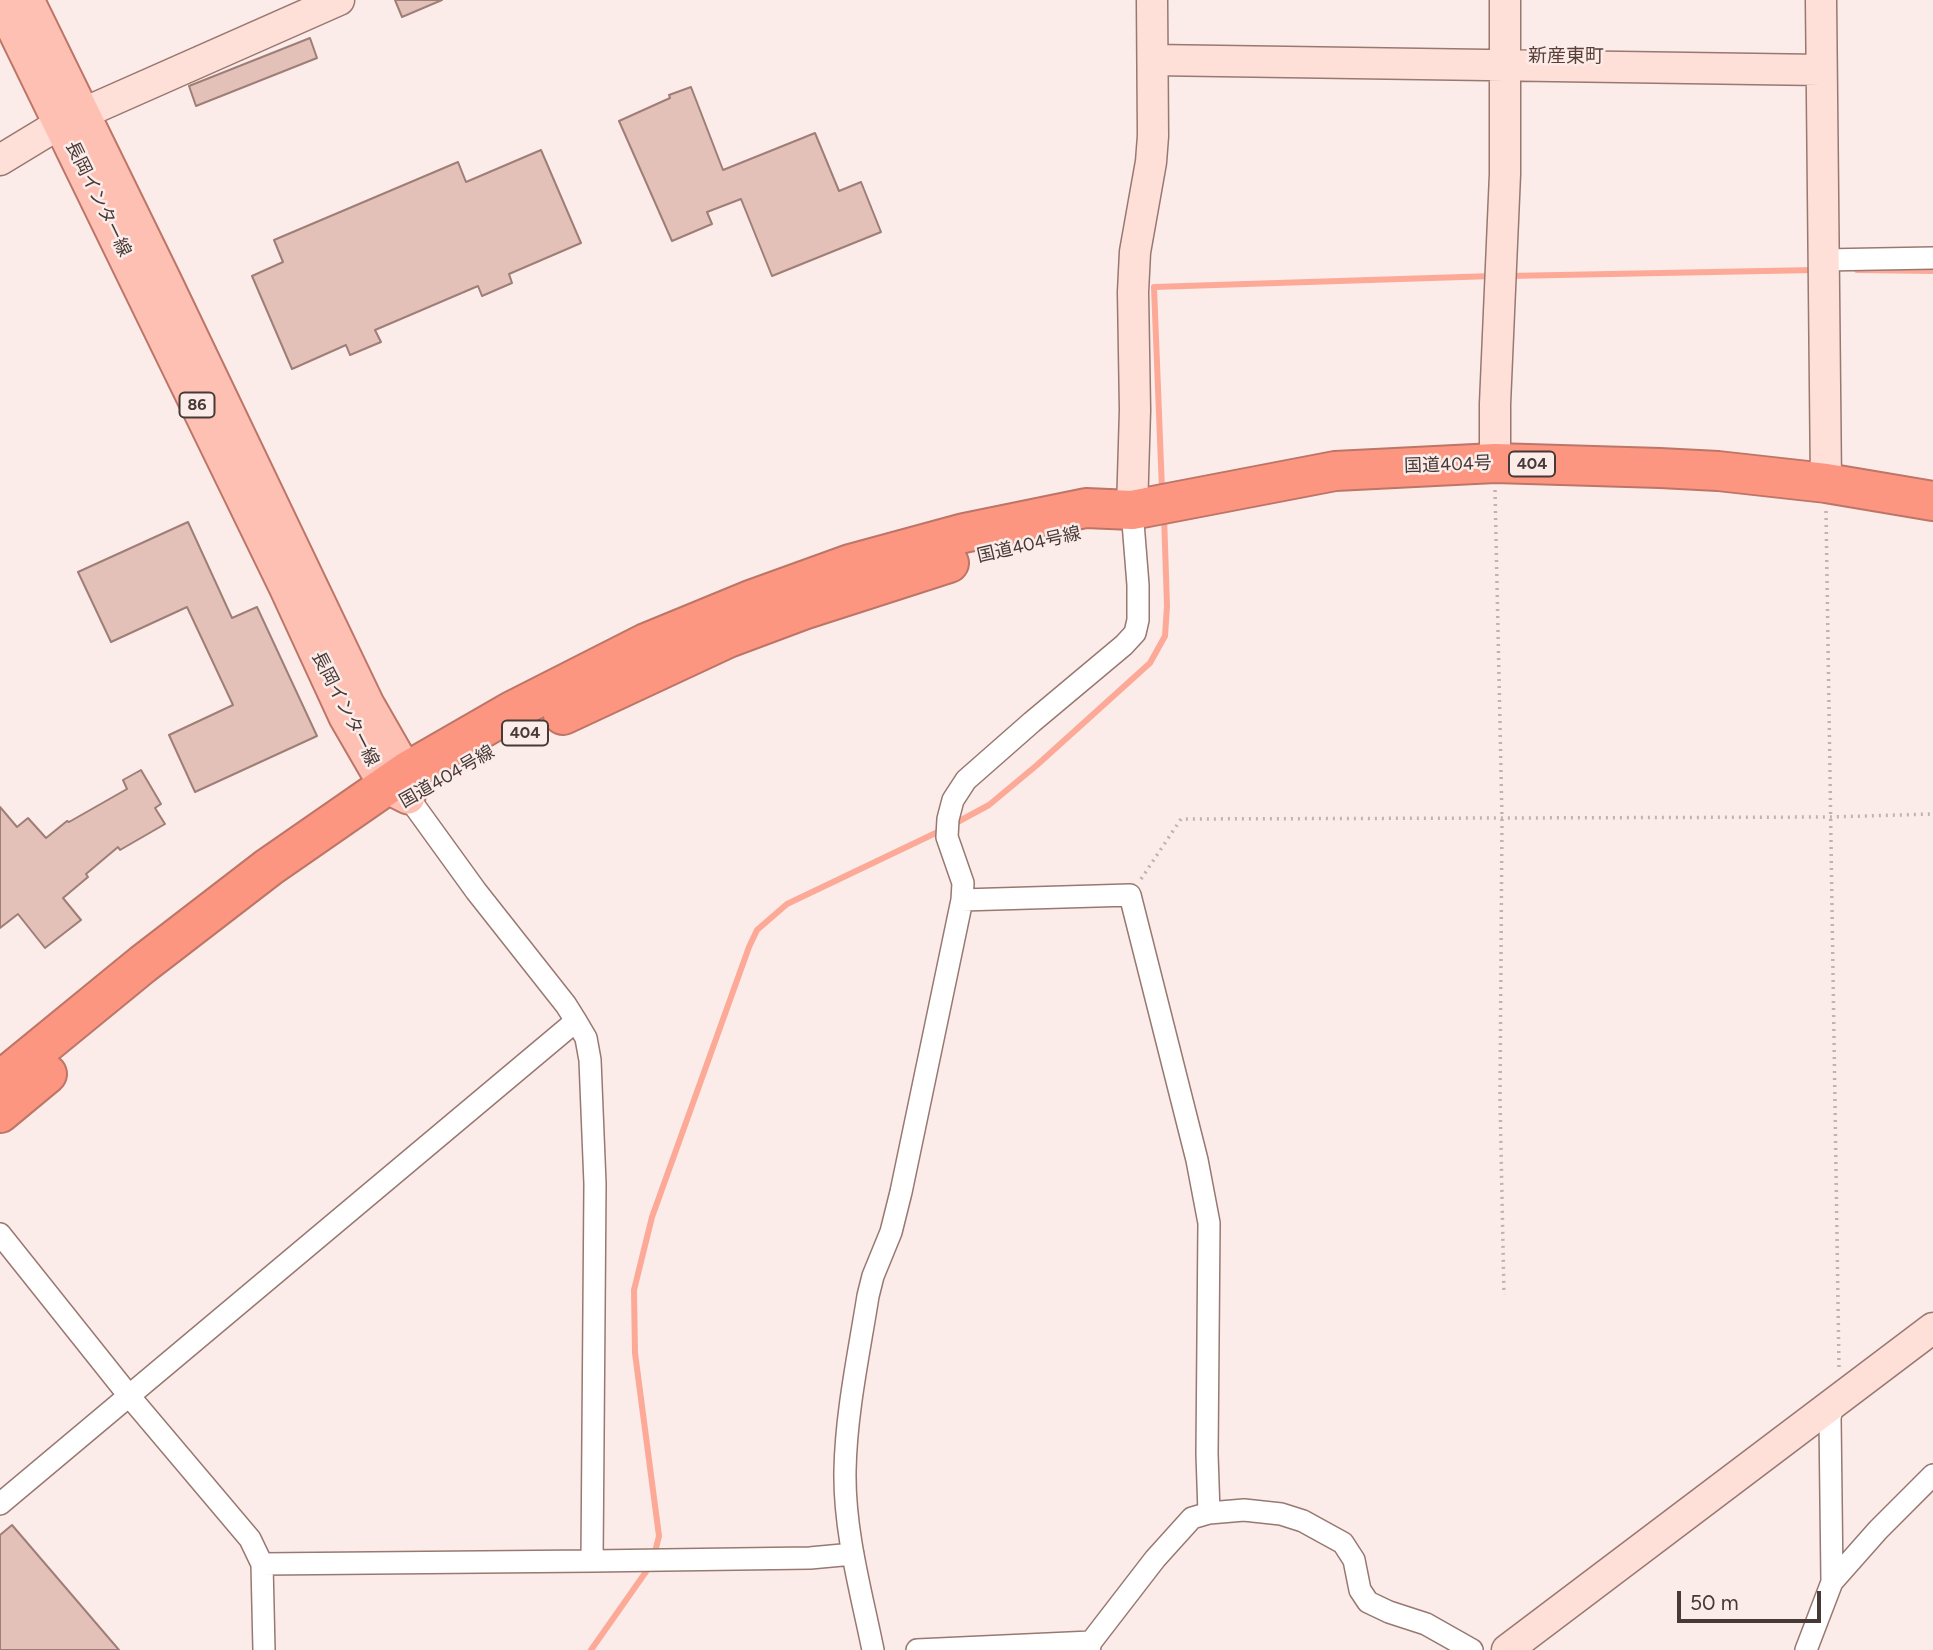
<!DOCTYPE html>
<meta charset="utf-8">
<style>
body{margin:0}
#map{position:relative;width:1933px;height:1650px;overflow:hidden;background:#fbece9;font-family:Figtree,sans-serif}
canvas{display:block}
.scale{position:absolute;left:1677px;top:1591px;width:144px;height:32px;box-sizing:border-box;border:4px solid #473936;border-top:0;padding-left:9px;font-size:21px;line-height:24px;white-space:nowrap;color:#473936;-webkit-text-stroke:5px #fbece9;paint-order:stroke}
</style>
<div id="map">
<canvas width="1933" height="1650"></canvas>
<div class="scale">50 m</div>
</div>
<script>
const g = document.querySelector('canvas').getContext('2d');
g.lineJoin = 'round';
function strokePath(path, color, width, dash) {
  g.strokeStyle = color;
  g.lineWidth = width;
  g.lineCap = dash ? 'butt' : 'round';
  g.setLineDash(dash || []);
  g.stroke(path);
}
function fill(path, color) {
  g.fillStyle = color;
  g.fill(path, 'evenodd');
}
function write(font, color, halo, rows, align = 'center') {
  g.font = font + ' Figtree,"Noto Sans JP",sans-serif';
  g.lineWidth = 5;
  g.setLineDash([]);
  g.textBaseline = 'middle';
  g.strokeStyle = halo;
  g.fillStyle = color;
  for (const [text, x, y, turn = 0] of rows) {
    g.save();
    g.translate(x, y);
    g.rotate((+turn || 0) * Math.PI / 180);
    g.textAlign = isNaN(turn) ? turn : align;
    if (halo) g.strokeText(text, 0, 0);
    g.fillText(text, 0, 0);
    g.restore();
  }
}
strokePath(new Path2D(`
 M1857,270L1933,271
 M1508,276L1815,270
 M1162,490L1154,287L1493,276
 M952,825L989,805L1037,765L1150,663L1165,636L1167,606L1164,515
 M654,1556L659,1536L635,1353L634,1290L652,1217L749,947L757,930L787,904L942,830
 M591,1650L650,1566`), '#fda997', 6);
const building = new Path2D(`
 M395,0H442L402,17Z
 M310,38L317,58L196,106L189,86Z
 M691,87L723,170L815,133L839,191L861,182L881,232L772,276L741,199L707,212L712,224L672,241L619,121L670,98L669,95Z
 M541,150L581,243L509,274L512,283L482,296L478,286L375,330L381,342L350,355L346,345L292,369L252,276L283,262L274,240L458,162L466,182Z
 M188,522L232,618L257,607L317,736L195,792L169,735L233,705L187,607L111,642L78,572Z
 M141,770L161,804L155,808L165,824L120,850L118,847L86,874L88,877L63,898L81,920L45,948L18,914L0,928V807L17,827L28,818L46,838L67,821L69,822L127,789L123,780Z
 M12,1525L119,1650H0V1535Z`);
fill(building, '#e3c0b8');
strokePath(building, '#9e7e76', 2);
const street = new Path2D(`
 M1823,260L1933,258
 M962,900L1130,895L1197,1160L1209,1223L1207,1454L1209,1513
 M576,1021L586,1038L590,1060L595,1184L592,1561L810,1558L853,1554
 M0,1234L130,1397L250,1539L262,1564L264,1650
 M0,1504L576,1021L566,1005L476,891L408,797
 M262,1564L592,1561
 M1832,1582L1878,1530L1933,1475
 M873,1650C861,1591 844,1531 845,1471C846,1413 859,1353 868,1296L873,1276L891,1232L901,1192L962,900L963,883L947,837L948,819L953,800L966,780L1032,722L1124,645L1135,633L1138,620V585L1132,510
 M917,1650L1091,1642
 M1089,1650L1091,1642L1155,1559L1192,1518L1209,1513L1244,1510L1281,1514L1303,1521L1343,1543L1354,1560L1360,1590L1368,1602L1389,1612L1426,1624L1472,1650
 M1806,1650L1832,1582L1830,1417L1835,1401`);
const secondary = new Path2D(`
 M1821,0L1826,483
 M1153,60L1821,70
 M0,160L61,123L339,0
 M1495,463V404L1505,174V0
 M1132,510L1135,410L1133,292L1135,252L1151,162L1153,136L1152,0
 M1507,1650L1933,1328`);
const primary = new Path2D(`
 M0,0L286,587L346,717L386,786L408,797
 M27,0L164,280L367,704L406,772L408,797`);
const highway = new Path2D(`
 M563,715L728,638L803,610L949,563
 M0,1081L143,964L269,867L406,772L512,711L646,643L753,599L850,564L964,533L1086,508L1132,510L1335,471L1495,463L1660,468L1718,471L1826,483L1933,501
 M0,1113L47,1074`);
strokePath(street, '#987871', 24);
strokePath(secondary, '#987871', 33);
strokePath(primary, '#bd7567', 37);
strokePath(highway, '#bd7567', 42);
strokePath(new Path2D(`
 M1495,490L1502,818L1500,1098L1504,1295
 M1826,511L1839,1368
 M1141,879L1181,819L1831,817L1933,814`), '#c1b2af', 3.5, [2, 5]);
strokePath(street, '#fff', 21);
strokePath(secondary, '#fee0d9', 30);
strokePath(primary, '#fec0b3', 33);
strokePath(highway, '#fd9681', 38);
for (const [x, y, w] of [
 [197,405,35],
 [1532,464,46],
 [525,733,46]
]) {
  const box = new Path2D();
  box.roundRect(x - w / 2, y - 12.5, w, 25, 5);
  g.fillStyle = '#fbece9';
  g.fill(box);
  strokePath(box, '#473936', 2);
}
write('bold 16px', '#473936', null, [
 ["86",197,405],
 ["404",1532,464],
 ["404",525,733]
]);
write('18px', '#473936', '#fbece9', [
 ["長岡インター線",98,199,64],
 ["国道404号",1448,465,-2],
 ["国道404号線",1029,545,-13],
 ["長岡インター線",345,709,63],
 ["国道404号線",447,777,-30]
]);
write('19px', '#5a3e38', '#fbece9', [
 ["新産東町",1566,56]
]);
</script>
